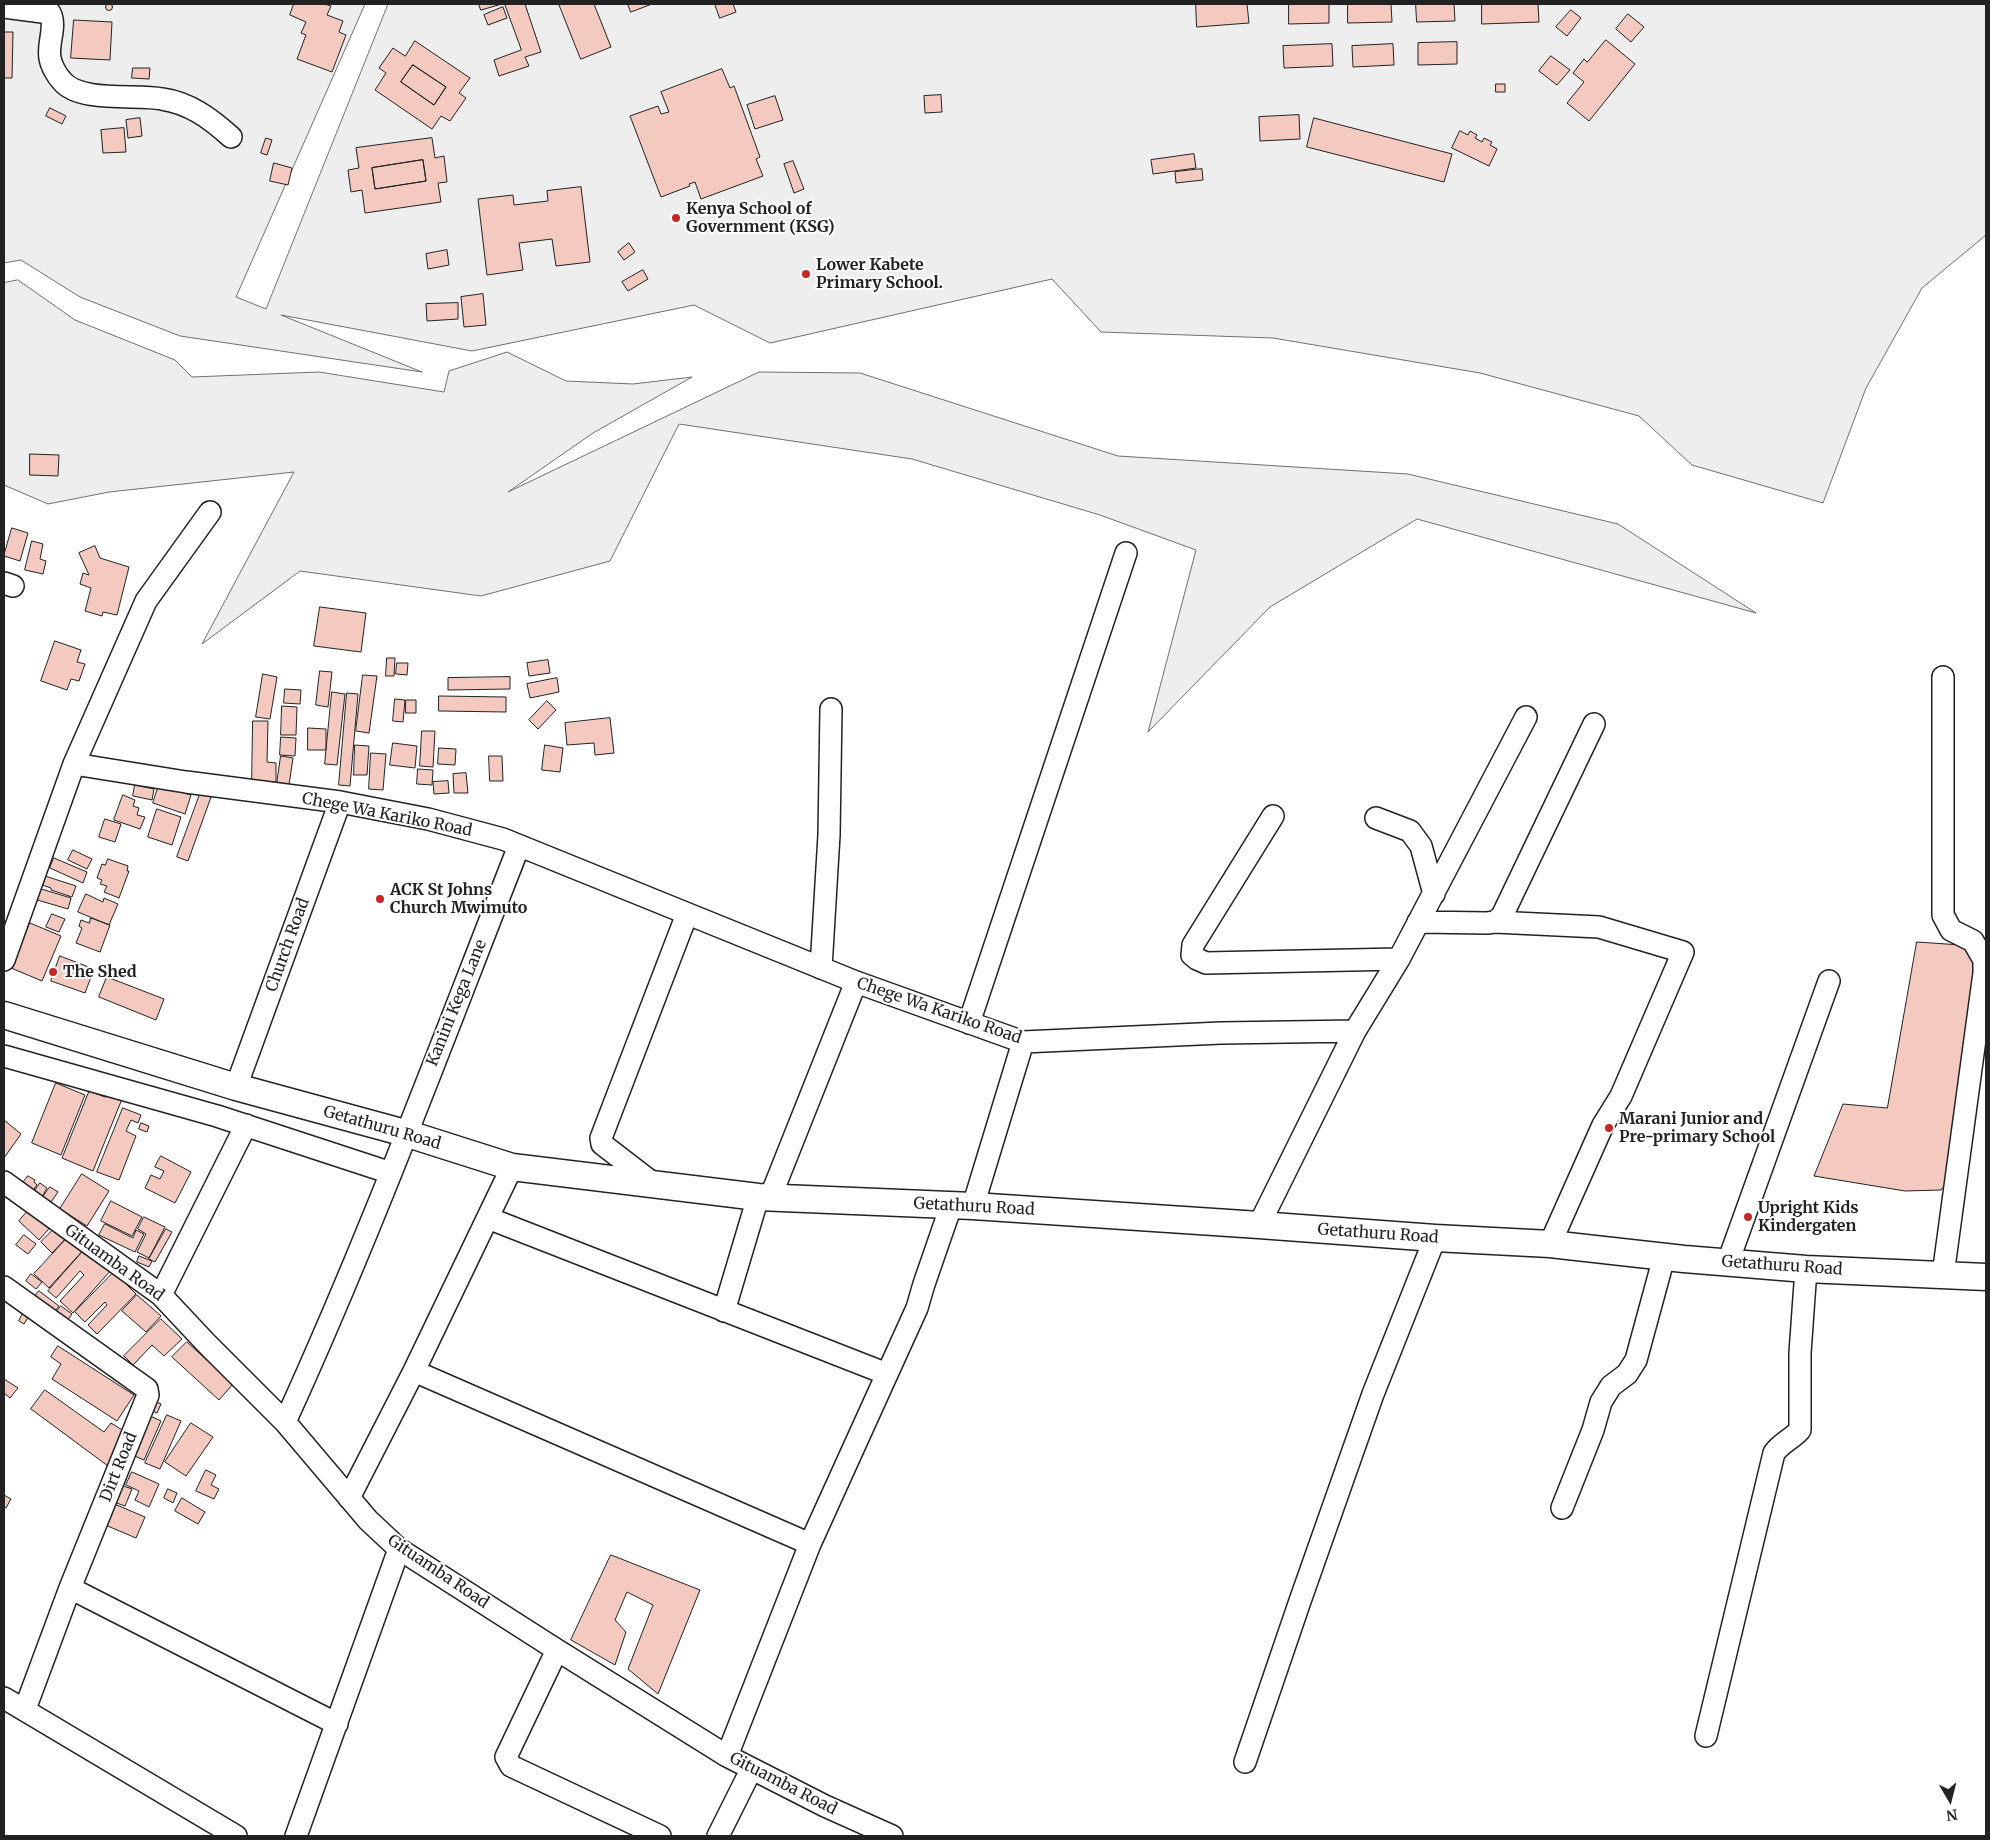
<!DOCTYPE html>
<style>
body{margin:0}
#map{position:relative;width:1990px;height:1840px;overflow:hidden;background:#fff;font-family:Merriweather,serif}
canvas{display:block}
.frame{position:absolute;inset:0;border:5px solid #222;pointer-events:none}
.north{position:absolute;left:1925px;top:1775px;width:50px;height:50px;-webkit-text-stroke:4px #fff;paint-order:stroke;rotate:172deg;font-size:14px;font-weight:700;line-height:20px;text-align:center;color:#222}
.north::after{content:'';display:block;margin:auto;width:18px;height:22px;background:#222;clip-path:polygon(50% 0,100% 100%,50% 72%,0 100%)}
</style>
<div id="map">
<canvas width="1990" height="1840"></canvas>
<div class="frame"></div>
<div class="north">N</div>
</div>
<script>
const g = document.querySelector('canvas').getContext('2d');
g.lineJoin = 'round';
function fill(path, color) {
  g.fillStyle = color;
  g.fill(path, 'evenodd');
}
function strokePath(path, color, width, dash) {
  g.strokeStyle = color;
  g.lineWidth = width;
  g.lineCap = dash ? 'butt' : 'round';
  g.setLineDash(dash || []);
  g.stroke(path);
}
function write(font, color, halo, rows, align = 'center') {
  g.font = font + ' Merriweather,serif';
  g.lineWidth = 4;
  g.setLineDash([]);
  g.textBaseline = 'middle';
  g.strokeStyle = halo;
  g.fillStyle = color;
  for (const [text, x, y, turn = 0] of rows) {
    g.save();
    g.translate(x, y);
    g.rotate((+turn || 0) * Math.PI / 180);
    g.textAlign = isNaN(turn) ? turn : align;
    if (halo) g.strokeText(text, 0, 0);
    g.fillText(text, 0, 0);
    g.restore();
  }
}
const green = new Path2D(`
 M4,4H365L236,297L266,309L388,4H1986V235L1922,288L1866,388L1823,503L1692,465L1639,416L1480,373L1273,338L1101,332L1052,279L770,343L694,305L472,351L281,315L422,372L180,336L80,297L21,260L4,263Z
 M18,280L75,320L175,360L192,377L319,372L444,392L449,371L507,352L566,381L633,384L692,377L593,433L508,492L759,372L860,373L1118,456L1408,474L1618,524L1756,613L1417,519L1270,607L1148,732L1196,550L1100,515L912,459L679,424L610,561L481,596L300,571L202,644L294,472L109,492L48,504L4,485V283Z`);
fill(green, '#eee');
strokePath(green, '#6f6f6f', 1);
const building = new Path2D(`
 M105.5 7a3.5 3.5 0 1 1 7 0a3.5 3.5 0 1 1-7 0Z
 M294,4H324L331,6L327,15L343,21L339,32L346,35L332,72L297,59L306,35L301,33L306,22L290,15Z
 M479,4H502L481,10Z
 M505,4H525L541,52L525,57L529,66L499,76L494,60L521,50Z
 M559,4H594L611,47L581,59Z
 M628,4H652L631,12Z
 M715,4H733L736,12L720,18Z
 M1196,4H1247L1249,23L1197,27Z
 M1289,4H1329V23L1289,24Z
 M1348,4H1391L1392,22L1348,23Z
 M1416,4H1454L1455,21L1417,22Z
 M1482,4H1538L1539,22L1482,24Z
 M503,7L507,18L488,25L484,15Z
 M1571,10L1581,18L1567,36L1556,27Z
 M1628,14L1644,27L1631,42L1616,29Z
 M74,20L112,22L110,60L71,58Z
 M4,32H13L12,78H4Z
 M1606,40L1635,64L1589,121L1567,103L1584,82L1573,73L1584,59L1587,62Z
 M415,41L470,78L459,93L466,98L450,121L441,116L432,129L375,90L386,73L379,68L393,48L405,56ZM413,65L446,87L434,105L401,82Z
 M1457,42V64L1418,65V43Z
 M1332,44L1333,66L1284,68L1283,46Z
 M1393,44L1394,65L1353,67L1352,46Z
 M1551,56L1570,70L1557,85L1539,71Z
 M413,65L446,87L434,105L401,82Z
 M133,68H150L149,79L132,78Z
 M722,69L730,88L734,86L760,157L756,159L763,176L701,199L695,182L689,184L690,186L661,197L630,116L658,106L661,114L669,112L661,92Z
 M1496,84H1505V92H1496Z
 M941,95L942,112L925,113L924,96Z
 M775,96L783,120L755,129L747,105Z
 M50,108L66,116L62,124L46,116Z
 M1299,115L1300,139L1260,141L1259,117Z
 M140,118L142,136L128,138L126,120Z
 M1314,118L1452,154L1444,182L1307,147Z
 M124,128L126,152L103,153L101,130Z
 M1460,131L1468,135L1470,131L1477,135L1475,138L1482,142L1484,138L1492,142L1490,145L1497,149L1489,166L1452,148Z
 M266,138L272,140L267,155L261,153Z
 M432,138L435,158L444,156L447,182L438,183L441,202L365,213L362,190L351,192L348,170L359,168L356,148ZM423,160L426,181L375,189L372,168Z
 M1194,154L1196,168L1153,174L1151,160Z
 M423,160L426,181L375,189L372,168Z
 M793,161L804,189L794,193L784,164Z
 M274,163L292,168L288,185L270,181Z
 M1202,169L1203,180L1176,183L1175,172Z
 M581,187L590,262L556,266L552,239L519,243L523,270L487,275L478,199L513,195L514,205L548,201L547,191Z
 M629,243L635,252L624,260L618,252Z
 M447,250L449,265L428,269L426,254Z
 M643,270L648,279L628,291L622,282Z
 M483,294L486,325L464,327L461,297Z
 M458,303V319L427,321L426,304Z
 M30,454L59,455L58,476L30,475Z
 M12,528L28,533L20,561L4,556Z
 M32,541L43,544L40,559L46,561L43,574L25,570Z
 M95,546L100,558L129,567L117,615L103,612L102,616L85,611L91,588L80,584L83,573L89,575L79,553Z
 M320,607L366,613L361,652L314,646Z
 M55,641L81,650L77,662L85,664L79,681L71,679L67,690L41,681Z
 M387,658H395L394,676H386Z
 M548,660L550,673L529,676L527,663Z
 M397,663H408L407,675L396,674Z
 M320,671L332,672L328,707L316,705Z
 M263,674L277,677L270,719L256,717Z
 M363,675L377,676L369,733L356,731Z
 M510,677V689L448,690V678Z
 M557,678L559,692L530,698L527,684Z
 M285,689L301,690L300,704L284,703Z
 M332,692L345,694L337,765L325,764Z
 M347,693L358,694L350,786L339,785Z
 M439,696L506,697V712L439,711Z
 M395,699L405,700L403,722L393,721Z
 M406,700H416V713H406Z
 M547,701L556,710L538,729L529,720Z
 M282,706L297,707L296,735H281Z
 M610,718L614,753L595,755L594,743L567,745L565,723Z
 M253,721H268L267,762L276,763V782H252Z
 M308,728L326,729V750H308Z
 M422,731H435L433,767L420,766Z
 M281,737L296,738L295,756L280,755Z
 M393,743L417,746L415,768L390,765Z
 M355,745L369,746L367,775H354Z
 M545,745L563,748L560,772L542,770Z
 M439,748L456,749L455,765L438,764Z
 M371,753L386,754L383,790L369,789Z
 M281,756L293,758L289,785L277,784Z
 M489,756H502L503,781H490Z
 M418,769L433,770L432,785L417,784Z
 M466,773L468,793H454L453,774Z
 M448,781L449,793L434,794L433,782Z
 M135,785L154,789L152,800L133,796Z
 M159,785L191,795L185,814L153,803Z
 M200,794L211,797L188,861L177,857Z
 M123,795L135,800L133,806L139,808L137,815L145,817L140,829L114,820Z
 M157,809L181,817L172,845L148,837Z
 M105,819L121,824L115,842L99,837Z
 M73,850L92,859L87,869L68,860Z
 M54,858L87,872L83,883L50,868Z
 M108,859L128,866L127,871H129L119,898L104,892L107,886L100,884L102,880L97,878L102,864L105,865Z
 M42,875L76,886L72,897L51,890V888L39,884Z
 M38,888L71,898L68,909L34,899Z
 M86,894L103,902L104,898L118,904L109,925L78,912Z
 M52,914L65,919L59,932L46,927Z
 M91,918L110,925L100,952L76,943L82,928L79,926L81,920L89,923Z
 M30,923L61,936L42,981L11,968Z
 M1917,942L1976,946L1971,1021L1948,1181L1941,1190L1905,1191L1814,1176L1843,1104L1887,1108Z
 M60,956L94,969L85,993L51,981Z
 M107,977L164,999L156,1020L99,997Z
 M56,1083L85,1095L61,1155L32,1143Z
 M109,1088L124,1094L93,1171L62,1158L89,1091L105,1097Z
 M123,1108L141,1115L138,1123L131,1120L126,1131L136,1136L119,1180L97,1172Z
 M4,1120L21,1134L4,1158Z
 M141,1123L149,1126L147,1132L139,1129Z
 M161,1156L191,1172L175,1203L145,1188L151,1175L160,1179L164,1171L155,1167Z
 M82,1174L109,1191L87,1226L60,1209Z
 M28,1176L35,1180L34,1182L37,1185L32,1192L22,1184Z
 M40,1183L47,1188L42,1197L34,1192Z
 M50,1187L58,1192L51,1202L43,1197Z
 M111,1201L142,1217L132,1236L101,1221Z
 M33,1205L54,1223L39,1240L19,1221Z
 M144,1217L165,1227L149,1258L137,1252L146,1234L138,1229Z
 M59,1224L70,1234L52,1253L41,1242Z
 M105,1224L133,1238L136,1230L144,1234L135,1252L99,1235Z
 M166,1229L172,1232L155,1262L149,1259Z
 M71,1234L86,1247L49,1288L34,1274Z
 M24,1235L36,1244L28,1254L16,1245Z
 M86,1248L111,1270L73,1313L60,1301L84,1275L80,1271L56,1298L48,1291Z
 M139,1256L152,1261L149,1267L137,1262Z
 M114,1272L136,1294L97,1334L88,1325L107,1305L105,1302L85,1322L75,1312Z
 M31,1274L42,1282L36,1289L26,1281Z
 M39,1291L59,1306L55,1311L35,1296Z
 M137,1295L161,1316L146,1332L122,1311Z
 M61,1306L72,1314L66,1322L55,1314Z
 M23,1313L29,1316L24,1324L19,1321Z
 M161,1319L182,1339L164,1356L152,1345L133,1365L124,1356Z
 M187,1342L233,1384L219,1400L172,1357Z
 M58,1346L134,1395L117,1421L52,1379L61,1364L51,1357Z
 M4,1379L18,1388L10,1398L4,1393Z
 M45,1390L104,1432L111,1423L124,1431L108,1466L31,1409Z
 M152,1400L161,1404L157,1413L148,1409Z
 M148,1415L161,1421L144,1460L130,1454Z
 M167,1415L181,1421L160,1469L145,1463Z
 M191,1423L213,1437L186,1476L165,1462Z
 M206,1470L216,1475L211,1485L219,1489L214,1499L196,1491Z
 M132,1472L159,1484L149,1507L135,1500L139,1491L126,1485Z
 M118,1484L132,1489L125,1506L111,1501Z
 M168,1489L177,1493L173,1503L164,1498Z
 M4,1495L11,1499L6,1508L4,1507Z
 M182,1498L205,1512L198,1524L175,1511Z
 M112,1503L145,1517L136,1538L103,1524Z
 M611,1555L700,1590L658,1694L628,1669L653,1605L627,1592L615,1620L626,1632L615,1665L571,1640Z`);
fill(building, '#f3c9c0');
strokePath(building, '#222', 1);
const minor = new Path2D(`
 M4,7L50,13C57,27 47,43 50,58C51,65 57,76 62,81C80,103 136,94 162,99C190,103 211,119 231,137
 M4,583L13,586
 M1943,677V915L1951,930L1973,941L1984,960V973L1943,1275
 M74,764L186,782L340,802L428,819L503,839L856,982L1023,1042L1221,1033L1355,1031
 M1273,816L1193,945L1192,955L1197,959L1206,963L1399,959
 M1376,818L1410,831L1421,846L1434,894
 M1418,922L1487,923L1495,922L1502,916L1594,724
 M1495,922L1599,927L1683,952L1621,1096L1603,1125L1550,1244
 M4,960L74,764L146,601L210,512
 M821,968L829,835L831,709
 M969,1023L1126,553
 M4,1056L217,1116L391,1173
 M236,1087L340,802
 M4,1182L161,1295L206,1343L285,1422L368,1520L399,1549L557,1650L727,1756L825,1806L892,1836
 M654,1184L602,1144L601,1138L687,914
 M770,1198L856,982
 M973,1206L1023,1042
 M488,1218L887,1374
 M1259,1225L1355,1031L1399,959L1526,717
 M1728,1262L1829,981
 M4,1287L147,1389L148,1395L70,1588L25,1709
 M161,1295L246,1125
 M724,1311L758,1197
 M414,1371L810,1544L917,1308L924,1284L951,1206
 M285,1422C371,1234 443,1039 519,846
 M349,1498L414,1371L512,1167
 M1562,1508L1593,1430L1601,1402L1611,1386L1627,1374L1636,1360L1664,1257
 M70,1588L337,1724
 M557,1650L506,1757L511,1766L660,1836
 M4,1698L236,1836
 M1706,1736L1774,1453C1781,1443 1792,1439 1800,1430V1353L1806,1269
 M727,1756L810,1544
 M1245,1762L1300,1601L1373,1394L1435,1238
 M296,1836L399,1549
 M718,1836L751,1770`);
const major = new Path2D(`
 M4,1015L236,1087L405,1133L512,1167L758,1197L973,1206L1259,1225L1435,1238L1550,1244L1684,1259L1806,1269L1986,1277`);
strokePath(minor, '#222', 24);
strokePath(major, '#222', 29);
strokePath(minor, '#fff', 21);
strokePath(major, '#fff', 26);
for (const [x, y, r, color] of [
 [676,218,5,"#c62828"],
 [806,274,5,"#c62828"],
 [380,899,5,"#c62828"],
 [53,972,5,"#c62828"],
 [1609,1128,5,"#c62828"],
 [1748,1217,5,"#c62828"]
]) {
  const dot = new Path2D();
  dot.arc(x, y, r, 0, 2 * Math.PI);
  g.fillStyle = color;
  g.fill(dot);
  strokePath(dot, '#fff', 2);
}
write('bold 16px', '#222', '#fff', [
 ["Kenya School of",686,209],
 ["Government (KSG)",686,227],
 ["Lower Kabete",816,265],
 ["Primary School.",816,283],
 ["ACK St Johns",390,890],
 ["Church Mwimuto",390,908],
 ["The Shed",63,972],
 ["Marani Junior and",1619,1119],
 ["Pre-primary School",1619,1137],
 ["Upright Kids",1758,1208],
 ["Kindergaten",1758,1226]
], 'left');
write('16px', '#222', '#fff', [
 ["Chege Wa Kariko Road",387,815,11],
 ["Church Road",288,945,-70],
 ["Kanini Kega Lane",457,1003,-68],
 ["Chege Wa Kariko Road",939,1011,19],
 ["Getathuru Road",382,1128,16],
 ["Getathuru Road",974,1207,3],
 ["Getathuru Road",1378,1234,4],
 ["Gituamba Road",114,1263,36],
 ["Getathuru Road",1782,1266,4],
 ["Dirt Road",119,1467,-68],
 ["Gituamba Road",438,1572,34],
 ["Gituamba Road",783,1784,27]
]);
</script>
